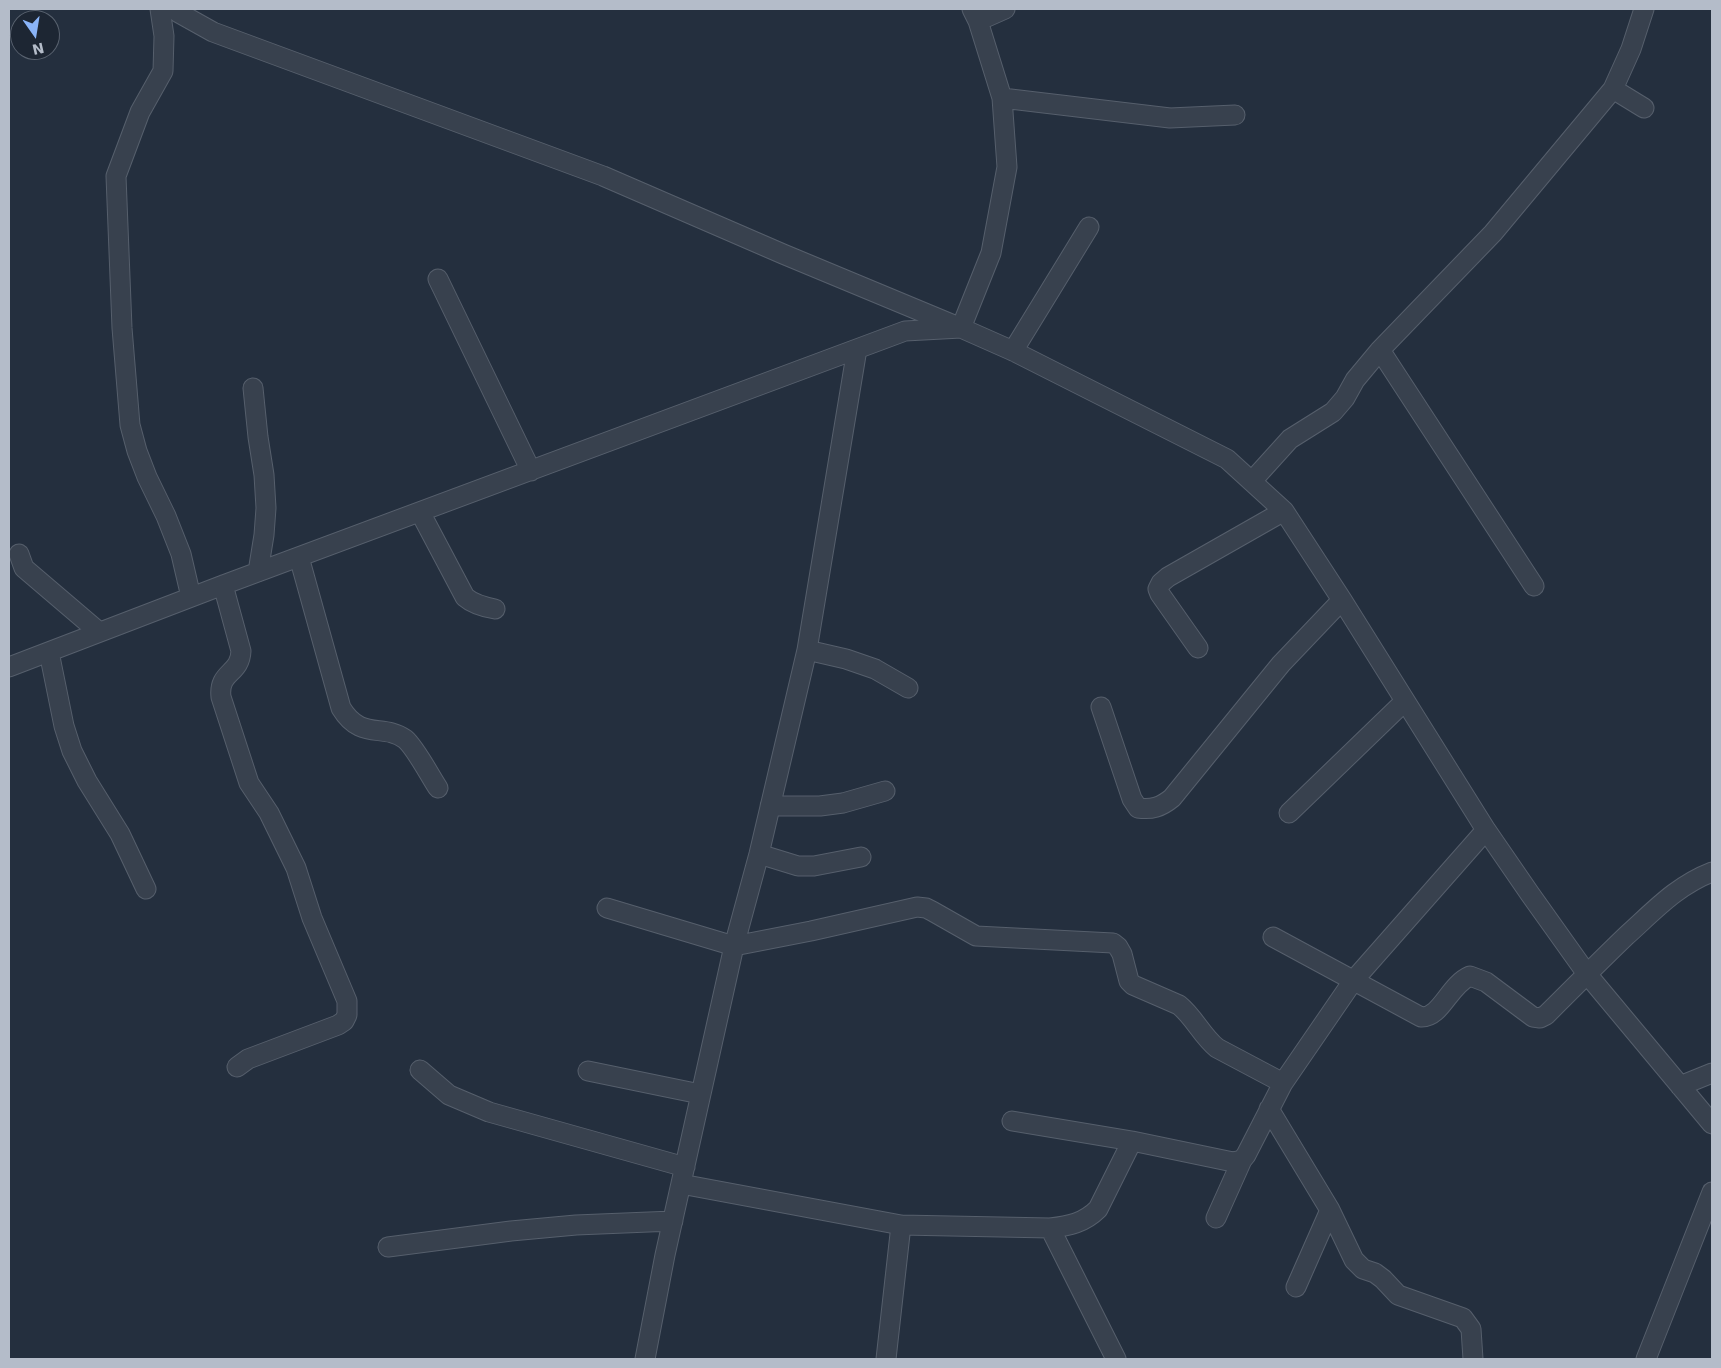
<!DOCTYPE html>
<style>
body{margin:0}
#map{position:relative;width:1721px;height:1368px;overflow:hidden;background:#242f3e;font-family:"DejaVu Sans",sans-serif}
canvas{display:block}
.frame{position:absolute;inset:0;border:10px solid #b4bcc9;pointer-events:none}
.north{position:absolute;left:10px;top:10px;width:50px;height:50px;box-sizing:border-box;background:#1d2633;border:1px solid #59626f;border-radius:50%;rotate:167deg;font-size:14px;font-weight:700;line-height:20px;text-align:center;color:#b4bcc9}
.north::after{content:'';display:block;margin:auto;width:18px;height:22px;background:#8ab4f8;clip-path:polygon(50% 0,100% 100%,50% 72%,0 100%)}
</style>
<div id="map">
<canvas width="1721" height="1368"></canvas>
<div class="frame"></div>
<div class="north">N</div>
</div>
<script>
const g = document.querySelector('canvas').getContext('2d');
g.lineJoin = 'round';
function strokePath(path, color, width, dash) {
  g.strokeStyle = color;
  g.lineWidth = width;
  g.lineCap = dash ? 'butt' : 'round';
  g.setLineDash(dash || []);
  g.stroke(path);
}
const street = new Path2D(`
 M160,9L164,36L163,71L140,112L116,176L122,328L130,425L137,451L147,477L166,516L181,554L191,597
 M174,9L179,13L213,32L603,176L783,254L961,328L991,253L1007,167L1002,98L978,21L972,9
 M978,21L1005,9
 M1613,89L1644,108
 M1002,98L1170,118L1235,115
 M438,279L531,471
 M1380,350L1534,586
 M1013,351L1089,227
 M253,388L258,437L264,475L266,508L264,535L258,572
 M1252,481L1290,439L1333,412L1345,398L1355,380L1380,350L1493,233L1613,89L1631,49L1644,9
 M420,512L465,597C473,604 484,607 495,609
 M19,554L24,568L99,632
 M299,557L341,708C361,741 383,723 405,739C415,747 430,776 438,788
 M223,585L241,651C240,675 218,671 221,697L249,783L269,813L296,868L312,918L347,1001V1015L344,1021L338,1025L248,1059L237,1067
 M1198,648L1160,594L1158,589L1161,583L1168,577L1284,511
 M807,650L846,659L875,669L908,688
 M49,652L64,726L72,751L87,781L120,834L146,889
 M9,667L223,585L905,331L961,328L1013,351L1227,459L1284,511L1342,600L1486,830L1530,894L1587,974L1712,1124
 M1101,707L1132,799L1138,808C1152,810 1161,807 1172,798L1281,664L1342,600
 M770,806H820L843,803L885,791
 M1289,813L1404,702
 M759,854L798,866H814L861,857
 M607,908L734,946L811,931L917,907L926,908L932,911L976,936L1113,943L1118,947L1122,954L1129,981L1133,985L1179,1005C1194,1017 1202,1036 1217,1048L1283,1083
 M1273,937L1421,1017C1441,1018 1449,985 1470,976L1486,982L1533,1017L1540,1018L1546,1015C1573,988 1599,962 1626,936C1654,911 1676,886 1712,872
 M420,1070L449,1095L489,1112L685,1167
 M588,1071L700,1094
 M1680,1086L1712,1073
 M1269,1109L1330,1210L1354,1260L1363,1269L1375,1273L1383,1279L1398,1295L1463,1318L1471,1329L1473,1359
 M1012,1121L1132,1141L1233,1162L1242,1160
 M681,1184L901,1225L1050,1228C1069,1226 1084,1223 1098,1209L1132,1141
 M1216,1218L1242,1160L1246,1155L1283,1083L1353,981L1486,830
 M1050,1228L1116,1359
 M388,1247L511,1231L576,1225L673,1221
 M1296,1287L1330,1210
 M645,1359L665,1255L734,946L759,854L807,650L857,349
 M886,1359L901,1225
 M1646,1359L1712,1192`);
strokePath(street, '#565f6c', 21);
strokePath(street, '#38414e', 19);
</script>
